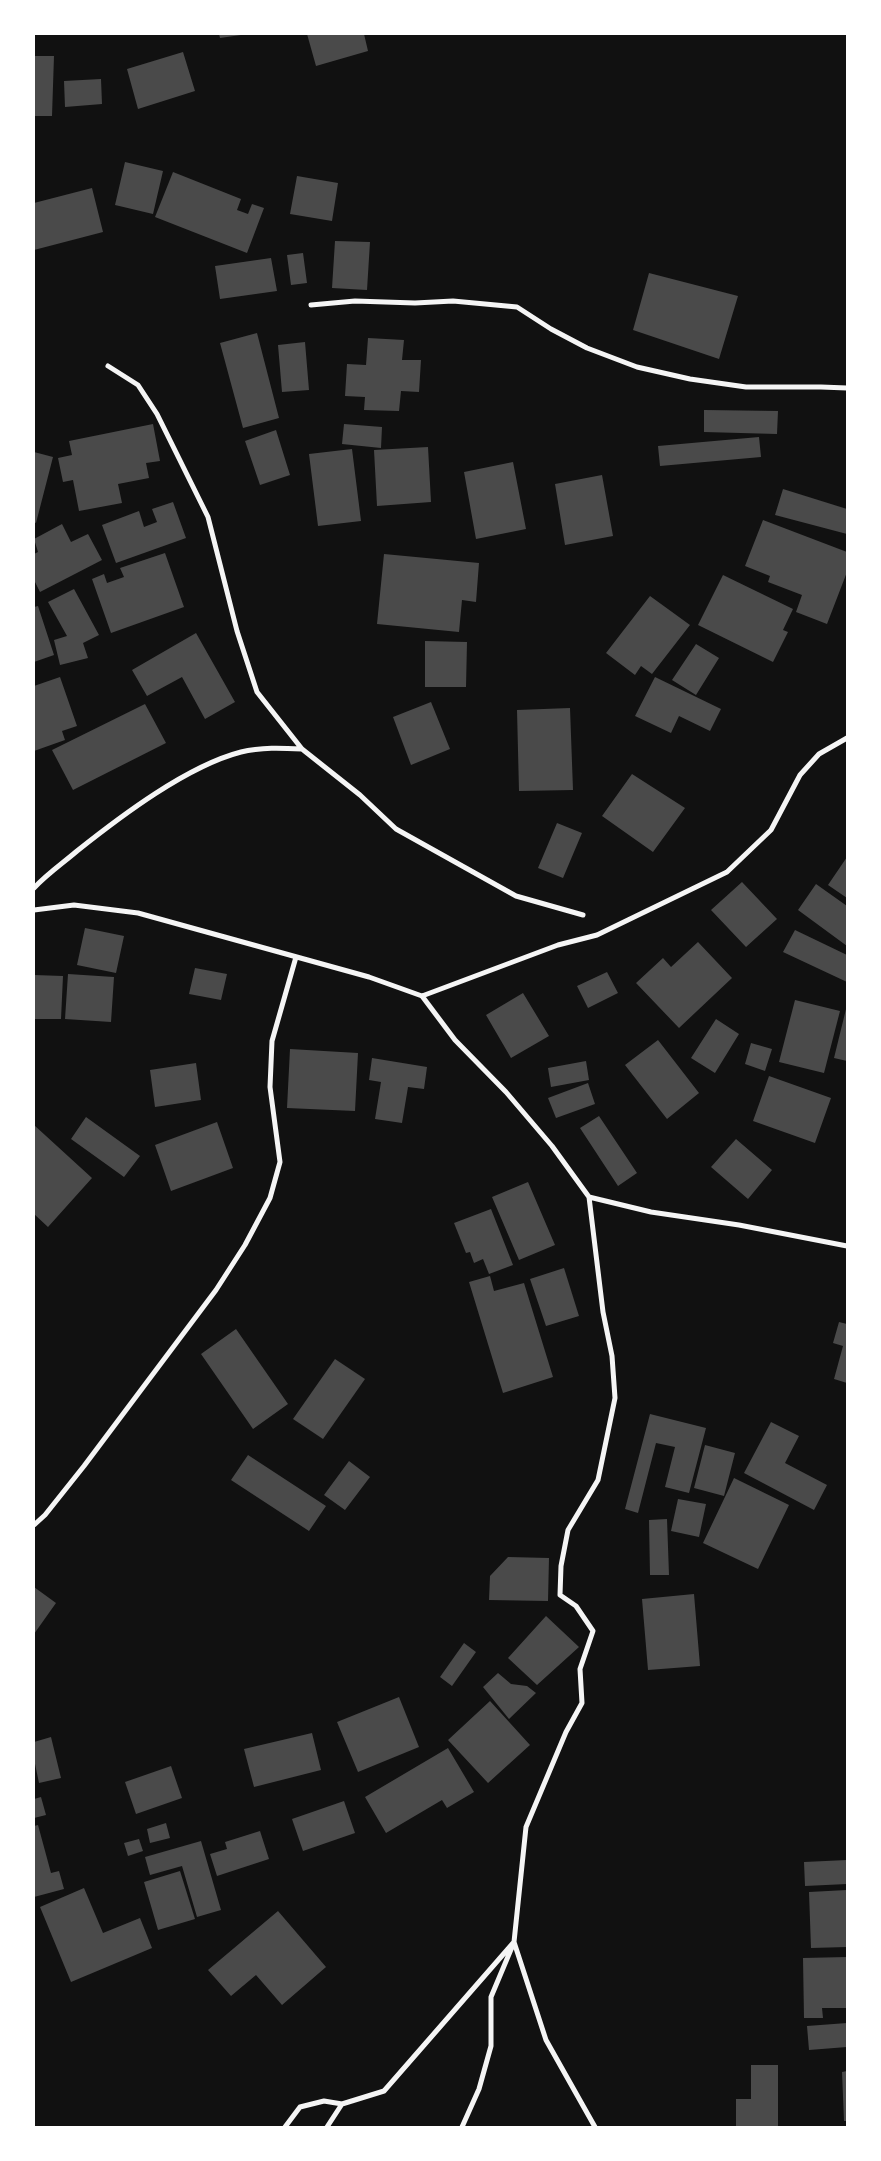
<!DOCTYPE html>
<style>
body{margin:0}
#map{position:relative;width:881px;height:2161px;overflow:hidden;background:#111;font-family:Overpass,sans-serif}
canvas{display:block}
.frame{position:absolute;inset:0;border:35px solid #fff;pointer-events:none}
</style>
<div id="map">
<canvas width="881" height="2161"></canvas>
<div class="frame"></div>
</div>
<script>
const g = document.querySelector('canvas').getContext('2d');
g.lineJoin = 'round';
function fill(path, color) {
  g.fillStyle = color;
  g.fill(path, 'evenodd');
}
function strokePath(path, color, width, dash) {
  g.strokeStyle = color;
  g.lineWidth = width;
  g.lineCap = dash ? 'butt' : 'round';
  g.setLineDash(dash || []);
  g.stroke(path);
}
fill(new Path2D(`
 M219,34H241V35L220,38Z
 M307,34H364L368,51L316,66Z
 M183,52L195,91L138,109L127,69Z
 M34,56H54L52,116H34Z
 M101,79L102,104L65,107L64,81Z
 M125,162L163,171L153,214L115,205Z
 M173,172L241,199L237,210L248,214L252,204L264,208L247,253L155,217Z
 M297,176L338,183L332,221L290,214Z
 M92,188L103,232L34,250V203Z
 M335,241L370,242L367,290L332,288Z
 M303,253L307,283L291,285L287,255Z
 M271,258L277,291L220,299L215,266Z
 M649,273L738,296L719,359L633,330Z
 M257,333L279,418L243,428L220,343Z
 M368,338L404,340L402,360H421L419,392L401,391L399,411L364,410L365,397L345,396L347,364L366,365Z
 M305,342L309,390L282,392L278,345Z
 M704,410L778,411L777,434L704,432Z
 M153,424L160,461L146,463L149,478L118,484L122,503L79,511L73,480L63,482L58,458L72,455L69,441Z
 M344,424L382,427L381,448L342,444Z
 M276,430L290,475L260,485L245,441Z
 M759,437L761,457L660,466L658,446Z
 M428,447L431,502L377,506L374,450Z
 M352,449L361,521L318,526L309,454Z
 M34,452L53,457L36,523L34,522Z
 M513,462L526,529L476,539L464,472Z
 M602,475L613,536L565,545L555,484Z
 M783,489L847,509V534L775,515Z
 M173,502L186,538L116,563L102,525L139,511L144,527L157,522L152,509Z
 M763,520L847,552V572L827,624L796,612L802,595L768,582L770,576L745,566Z
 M62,524L71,542L88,534L102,560L40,592L34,580V554L38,552L34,539Z
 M165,553L184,607L111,633L92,579L104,574L107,583L124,577L120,568Z
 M384,554L479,563L476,602L462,600L459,632L377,624Z
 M723,575L793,609L783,630L788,632L773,662L698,625Z
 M74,589L99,635L83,643L88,658L60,665L54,640L67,636L48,602Z
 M650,596L690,625L652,674L641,666L635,675L606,653Z
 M38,606L54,655L34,662V607Z
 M196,633L235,702L205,719L182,677L147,696L132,670Z
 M425,641L467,642L466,687H425Z
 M696,644L719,658L696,695L672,680Z
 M60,677L77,726L62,731L65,740L34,751V686Z
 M655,677L721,709L710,731L679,716L671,733L635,716Z
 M431,702L450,749L411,765L393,717Z
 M145,704L166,743L73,790L52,750Z
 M570,708L573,790L519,791L517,710Z
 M632,774L685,808L653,852L602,816Z
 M557,823L582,833L563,878L538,868Z
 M847,857V898L828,885Z
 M742,882L777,919L746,947L711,910Z
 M816,884L847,906V946L798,910Z
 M85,928L124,936L116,973L77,965Z
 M795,930L847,955V982L783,952Z
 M698,942L732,978L679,1028L636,983L663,958L671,967Z
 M195,968L227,974L221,1000L189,994Z
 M607,972L618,993L588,1008L577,986Z
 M68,974L114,977L111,1022L65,1019Z
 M34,975L63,976L61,1019H34Z
 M523,993L549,1036L511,1058L486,1015Z
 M795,1000L840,1011L824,1073L779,1062Z
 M847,1005V1061L834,1058Z
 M716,1019L739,1034L715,1073L691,1058Z
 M658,1040L699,1093L667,1119L625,1065Z
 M751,1043L772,1049L765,1071L745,1064Z
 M290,1049L358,1053L355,1111L287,1108Z
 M372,1058L427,1067L424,1089L408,1087L402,1123L375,1119L381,1082L369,1080Z
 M586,1061L589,1080L551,1087L548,1068Z
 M196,1063L201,1100L155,1107L150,1070Z
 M769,1076L831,1098L815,1143L753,1121Z
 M588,1083L595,1104L556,1118L548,1098Z
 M599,1116L637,1173L618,1186L580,1128Z
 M86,1117L140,1156L124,1177L71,1139Z
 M217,1122L233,1168L171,1191L155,1145Z
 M34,1125L92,1178L48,1227L34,1214Z
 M736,1139L772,1170L748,1199L711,1167Z
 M528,1182L555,1245L519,1260L492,1197Z
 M491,1209L513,1265L489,1274L483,1259L474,1263L470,1252L466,1253L454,1223Z
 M564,1268L579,1316L546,1326L530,1279Z
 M490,1276L494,1291L524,1283L553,1377L503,1393L469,1282Z
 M839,1322L847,1324V1383L834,1379L843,1346L833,1343Z
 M236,1329L288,1404L253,1429L201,1354Z
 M335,1359L365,1379L323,1439L293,1419Z
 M650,1414L706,1428L689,1493L665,1487L675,1447L656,1443L638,1513L625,1509Z
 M771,1422L799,1436L785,1463L827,1485L814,1510L744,1473Z
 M705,1445L735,1453L724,1496L694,1488Z
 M248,1455L326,1506L309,1531L231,1480Z
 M349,1461L370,1477L345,1510L324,1495Z
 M734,1478L789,1505L758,1569L703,1543Z
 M678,1499L706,1504L699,1537L671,1531Z
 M667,1519L669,1575H650L649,1520Z
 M508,1557L549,1558L548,1601L489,1600L490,1576Z
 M34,1587L56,1603L34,1634Z
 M694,1594L700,1666L648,1670L642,1599Z
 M546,1616L579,1647L537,1685L508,1658Z
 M464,1643L476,1652L452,1686L440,1677Z
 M498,1673L511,1684L527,1686L536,1693L509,1719L483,1687Z
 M399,1697L419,1747L358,1772L337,1722Z
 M490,1701L530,1745L488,1783L448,1740Z
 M312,1733L321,1770L254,1787L244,1749Z
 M51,1737L61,1778L39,1783L34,1759V1742Z
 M448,1748L474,1792L447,1808L442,1800L386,1833L365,1797Z
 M171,1766L182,1798L136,1814L125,1782Z
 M41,1797L46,1815L34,1818V1799Z
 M344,1801L355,1833L303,1851L292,1819Z
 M166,1823L170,1838L150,1843L147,1829Z
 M38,1825L51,1873L59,1871L64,1889L34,1897V1826Z
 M260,1831L269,1859L217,1876L210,1854L227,1849L225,1842Z
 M139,1839L143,1851L128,1856L124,1843Z
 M201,1841L221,1910L197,1917L182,1866L150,1875L145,1857Z
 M847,1860V1884L805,1886L804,1862Z
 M180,1871L195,1919L158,1930L144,1882Z
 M84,1888L103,1933L140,1918L152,1948L71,1982L40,1907Z
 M847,1890V1947L811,1948L809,1892Z
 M278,1911L326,1967L282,2005L256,1975L231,1996L208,1970Z
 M847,1957V2008H822L823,2018H804L803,1958Z
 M847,2023V2047L809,2050L807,2026Z
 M751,2065H778V2127H736V2099H751Z
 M847,2071V2121H844L842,2072Z`), '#4a4a4a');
strokePath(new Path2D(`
 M311,305L355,301L415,303L453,301L517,307L551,329L587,348L637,367L690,379L746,387H821L847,388
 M108,366L138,385L157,414L208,517L237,631L257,692L302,749L360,795L396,829L516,896L583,915
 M34,888C47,874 63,863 77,851C121,816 187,766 241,752C261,747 282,748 302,749
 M34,910L74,905L138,913L369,977L422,996L558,945L597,935L727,872L771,830L800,775L819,754L847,738
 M422,996L455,1040L506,1092L552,1146L589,1197L651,1212L739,1225L847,1246
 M589,1197L603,1312L612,1356L615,1398L598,1480L568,1530L561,1566L560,1595L576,1606L593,1631L580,1669L582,1703L566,1732L526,1827L514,1942L546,2040L595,2127
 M34,1525L45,1515L84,1466L216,1290L245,1245L270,1198L280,1162L270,1087L272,1041L296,957
 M285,2127L300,2107L324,2101L342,2104
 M327,2127L342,2104L384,2091L514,1942
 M462,2127L479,2089L491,2046V1997L512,1947`), '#f5f5f5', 5);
</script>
